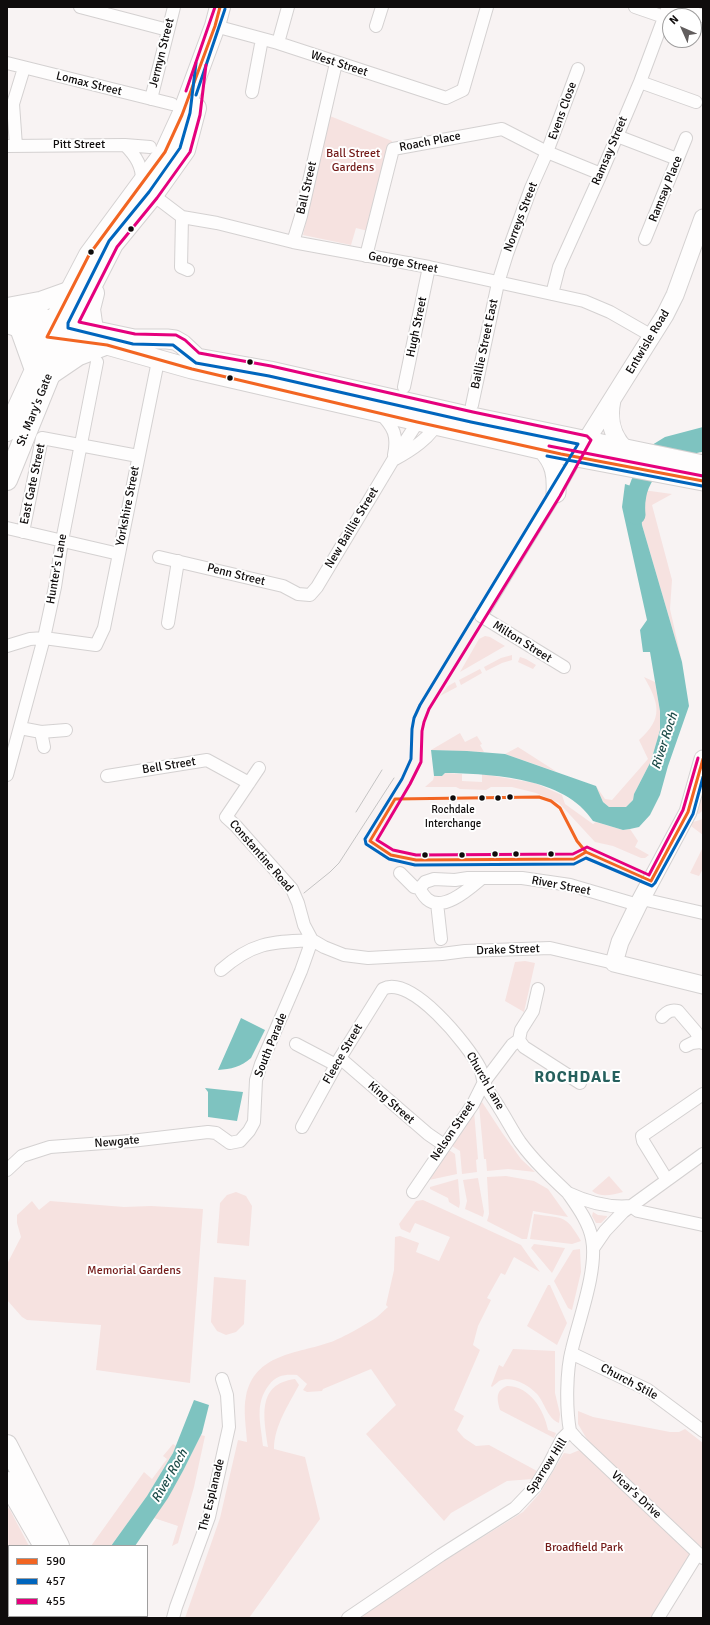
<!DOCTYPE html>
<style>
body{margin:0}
#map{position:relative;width:710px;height:1625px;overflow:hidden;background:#f8f3f3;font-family:Signika,sans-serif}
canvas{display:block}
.frame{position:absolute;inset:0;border:8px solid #0f0c0c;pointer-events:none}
.legend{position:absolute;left:8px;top:1545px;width:140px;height:72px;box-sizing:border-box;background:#fff;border:1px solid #9f9e9e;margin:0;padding:5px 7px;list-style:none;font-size:12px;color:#0f0c0c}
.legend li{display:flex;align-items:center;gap:8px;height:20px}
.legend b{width:20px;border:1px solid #9f9e9e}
.north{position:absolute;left:662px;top:8px;width:40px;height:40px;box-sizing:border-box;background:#fff;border:1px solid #9f9e9e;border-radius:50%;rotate:315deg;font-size:11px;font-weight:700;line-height:16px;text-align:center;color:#0f0c0c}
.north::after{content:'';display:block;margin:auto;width:14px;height:18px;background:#615d5d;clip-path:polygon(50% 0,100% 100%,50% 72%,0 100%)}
</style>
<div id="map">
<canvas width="710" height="1625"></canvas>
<div class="frame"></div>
<ul class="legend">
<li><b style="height:5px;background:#f26522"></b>590</li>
<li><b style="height:5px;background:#0065bd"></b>457</li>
<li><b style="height:5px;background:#e5007d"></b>455</li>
</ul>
<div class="north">N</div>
</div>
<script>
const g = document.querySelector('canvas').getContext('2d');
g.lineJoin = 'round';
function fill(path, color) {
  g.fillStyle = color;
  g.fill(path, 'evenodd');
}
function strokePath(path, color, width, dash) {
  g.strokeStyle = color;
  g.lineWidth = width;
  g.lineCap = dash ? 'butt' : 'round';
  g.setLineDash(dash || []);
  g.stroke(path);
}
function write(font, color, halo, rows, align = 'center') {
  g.font = font + ' Signika,sans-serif';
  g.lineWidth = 4;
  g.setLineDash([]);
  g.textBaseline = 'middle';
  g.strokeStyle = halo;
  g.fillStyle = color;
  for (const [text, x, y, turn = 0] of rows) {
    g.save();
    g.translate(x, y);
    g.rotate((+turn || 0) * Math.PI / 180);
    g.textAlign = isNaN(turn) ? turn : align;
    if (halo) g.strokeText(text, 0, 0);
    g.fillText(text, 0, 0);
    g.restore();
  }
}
fill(new Path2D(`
 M330,116L392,141L368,231L356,228L351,245L303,235Z
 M643,490L672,494L652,505L672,580L670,609L682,662L642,525L640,501Z
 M485,636L490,637L505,646L460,672L479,639Z
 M512,655V660L502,663L486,671L484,667L501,658Z
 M520,657L526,659L536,665L533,669L518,662Z
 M480,669L482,673L461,685L459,680Z
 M644,677L655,682L660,711V730L651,761L634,794L633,800L626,807H609L603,802L596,786L605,799L612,800L648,759L639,740C664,718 659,703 644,677Z
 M455,682L457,687L440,696L448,686Z
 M460,733L465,742L477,736L482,744L480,745L484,752L431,750Z
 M518,747L557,772L505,754Z
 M445,773L462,774V781L482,782V774L535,783L562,795L565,804L593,824L596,822L623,830L630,829L638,841L635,847L649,855L645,858H641L613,846L595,842L559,803L536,793L512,787H491L486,790L460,789L456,787H425L433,780L434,776H442Z
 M703,790V810L699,814L695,813Z
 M703,819V835L691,826L693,822Z
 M703,847V869L699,876L690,873Z
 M525,961L535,963L524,1012L505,1001L515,962Z
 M482,1102L503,1134L521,1159L535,1172L508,1169L487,1171L486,1159H484L479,1105Z
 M474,1111L478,1159L476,1160L477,1172L462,1174L460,1151L452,1146Z
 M449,1150L455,1154L457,1174L429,1180Z
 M506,1176L534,1181L548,1189L568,1217L533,1211L527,1239H522L487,1221L489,1214L487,1177Z
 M609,1176L623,1192C612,1195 601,1198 592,1191Z
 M478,1178L484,1212L483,1217L465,1209L467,1201L463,1180Z
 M458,1179L460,1203L459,1208L449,1202L448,1198L430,1189V1187Z
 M236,1192L246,1196L252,1206L249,1246L217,1243L220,1203L227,1195Z
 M423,1200L521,1245L540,1272L514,1257L505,1275L501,1273L487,1298L491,1300L478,1326L473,1345L480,1350L454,1410L464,1416L457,1430L464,1438L476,1446L489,1445L537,1471L532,1479L507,1481L451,1513L444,1521L366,1434L396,1405L371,1369L323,1389L322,1391L307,1392L303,1390L307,1384L297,1375C286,1374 276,1375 269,1385C254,1404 261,1424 263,1446L268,1447C264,1418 256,1384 295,1379L299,1385C289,1404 274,1426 274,1449L305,1457L320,1519L249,1618H185L220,1518L238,1440L247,1442C246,1427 243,1410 246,1396C255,1353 297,1354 331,1342C342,1338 367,1324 377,1317C381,1314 384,1310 388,1307L386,1305L394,1270L395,1237L400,1236L419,1243L416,1252L439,1261L450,1237L415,1223L410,1233L401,1229L399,1224L416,1201Z
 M32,1201L39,1210L50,1201L124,1207L151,1206L203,1209L190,1383L96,1370L101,1325L27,1320L22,1317L7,1300V1264L21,1237L17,1223V1215Z
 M593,1212L598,1215L607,1216V1217L601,1223H596L592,1216Z
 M534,1214C565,1219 565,1214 581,1241L572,1244L530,1239Z
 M534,1244L565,1248L552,1273L531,1248Z
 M580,1249L581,1272L572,1310L568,1308L554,1281L573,1250Z
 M214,1277L246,1280L244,1324L236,1332L226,1335L217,1331L211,1322Z
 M548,1285H550L567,1323L557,1345L527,1326Z
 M513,1349L555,1351V1393L560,1414L559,1423C547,1418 545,1403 537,1394C529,1385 511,1375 499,1381C497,1383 494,1385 492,1387L491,1386L499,1365L503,1367Z
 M507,1386C530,1386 544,1410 548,1430L556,1433L554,1438L500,1410C497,1399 495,1391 507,1386Z
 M578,1411L593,1417L670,1432H679L685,1429L703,1443V1550L588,1441L578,1424Z
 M201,1435L205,1436L194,1487L178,1543L172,1546L178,1526L154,1518L183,1471Z
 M173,1444L176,1446L173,1453L147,1496L111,1546H91L144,1472L152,1479L167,1459L163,1456Z
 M582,1449L692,1556L654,1618H360L410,1582L523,1512L540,1493L564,1453L570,1454Z
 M9,1508L29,1546H9V1570L7,1569V1509Z`), '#f6e2e0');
fill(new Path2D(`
 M703,427V451L690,454L652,445L665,437Z
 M625,484L643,490L640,501L642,525L682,662L689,706L668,766L660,795L650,815L639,827L630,829L623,830L593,821C565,777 491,774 445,773L442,776H434L431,750L467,751L505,754L596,786L603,802L609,807H626L633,800L634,794L651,761L660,730V711L650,652H643L640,630L647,620L622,507Z
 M241,1018L265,1030L251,1058C241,1067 231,1069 218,1070Z
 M205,1088L243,1092L237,1121L208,1117V1092Z
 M194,1400L209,1405L202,1433L183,1471L168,1498L135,1546H111L147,1496L173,1453Z`), '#7ec3c0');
strokePath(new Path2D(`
 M636,515C632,472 664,448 703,442`), '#7ec3c0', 19);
const minor = new Path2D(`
 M80,7L168,30
 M635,7L664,17
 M678,7L703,16
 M215,26L278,43L446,98L463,90L487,7
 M376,26L382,7
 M278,43L288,7
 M7,63L172,104
 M640,82L696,102
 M252,92L262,39
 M151,99L174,7
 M617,136L677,159
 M125,145C136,156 143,167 142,183
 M7,146L125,145L150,147
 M16,146L13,104L24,68
 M147,193L153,195L182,217L217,223L293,242L429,267L584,301L610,312L652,336
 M182,217L181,267L188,270
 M645,239L686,138
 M293,242L301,216L336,63
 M366,256L393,149L502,129L547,152L601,174
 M552,294L559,267L601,174L640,82L668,7
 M404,387L429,267
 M472,405L498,283L507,254L531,188L547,152L578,69
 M380,413C394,427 398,436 394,455
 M395,459C408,452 434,436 437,421
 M7,528L119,554
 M23,532L42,438L138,456
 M159,557L283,586L298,594L310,595L317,587L393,460L421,417
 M168,623L178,561
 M7,646L30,639L44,638L96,645L104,628L157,366
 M564,667L481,616L556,493L576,457
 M20,728L41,732L66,730
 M41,732L44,747
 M259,768L226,817L236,826L292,889L298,903L304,925L312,940
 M7,775L44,638L55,587L62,541L97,362
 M107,776L207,760L249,783
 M400,873L414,887L420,888
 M482,878C470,888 443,913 427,899C424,896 421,893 420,888L425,882L434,879L455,880L468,878H522L570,885L638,905
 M642,899L703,913
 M437,903L441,939
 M312,940L324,947L344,955L368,958L442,954L465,951L550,948L614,963
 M221,970C253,942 271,942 312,940
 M662,1017C667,1012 671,1009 678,1011L696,1032L700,1042L703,1043
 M519,1040L524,1047L580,1083
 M296,1044L336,1065
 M686,1046L692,1043L700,1042
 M340,1058L428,1134L444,1145
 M302,1127L340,1058L383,989C411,974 468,1045 480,1068C482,1072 482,1078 484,1083C488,1092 495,1100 500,1109C507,1120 513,1132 520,1142C534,1161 551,1177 568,1193
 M7,1170L22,1156L50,1147L131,1141L208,1132L216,1133L230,1143L240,1141L249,1131L254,1122L256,1080L261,1064L301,971L312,940
 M667,1180L643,1141L642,1136L703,1094
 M413,1192L473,1104L484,1082L512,1045L519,1040L521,1030L533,1011L538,989
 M631,1206L638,1211L703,1225
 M594,1247L605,1231L623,1212L703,1154
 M571,1353L648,1390L703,1431
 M570,1431L577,1439L703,1558
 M173,1618L176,1607L209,1517L229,1427L227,1395L222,1379
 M348,1618L441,1555L515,1508L535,1487L548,1466L562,1439L570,1431C566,1409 566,1371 572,1349C579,1319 598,1269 592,1239C589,1222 577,1206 568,1193C587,1202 610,1208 631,1206
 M658,1618L698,1553`);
const secondary = new Path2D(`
 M612,400C608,419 611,435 625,449
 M579,452L665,315L675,295L703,218
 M703,759L688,812L638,905L620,942L614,963L703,985`);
const primary = new Path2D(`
 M10,307L42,301L70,291
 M7,317L25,315L41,317L54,322L134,339H167L175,340L182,344L197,358L270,371L472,417L703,465
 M9,324L47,337L107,345L192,369L561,454L703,481
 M50,375L78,356L104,346
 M543,450C555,463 557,475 556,493`);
const trunk = new Path2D(`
 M20,328L35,370
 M93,330L90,309L94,293
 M7,431L35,370L54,322L89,255L165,152L182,115L215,26L220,7
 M7,480L64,340L113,244L153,195L185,150L196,108
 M7,1445L59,1546
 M7,1482L44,1546
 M94,1616L95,1618`);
strokePath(minor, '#d4d1d1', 14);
strokePath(secondary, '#d4d1d1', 19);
strokePath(primary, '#d4d1d1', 21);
strokePath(trunk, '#d4d1d1', 22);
strokePath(minor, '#fefdfd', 12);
strokePath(secondary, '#fefdfd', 17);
strokePath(primary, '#fefdfd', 19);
strokePath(trunk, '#fefdfd', 20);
strokePath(new Path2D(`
 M356,812L382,770
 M304,893L330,872L339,863L394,778`), '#c4c3c3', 1);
strokePath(new Path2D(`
 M220,7L215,26L182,115L165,152L89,255L47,337L107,345L192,369L417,422L561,454L703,481
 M370,841L395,799L539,797L551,801L560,808L577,841L586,852L651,881
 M370,841L391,855L416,860L574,859L586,852
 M651,881L688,812L703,759`), '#f26522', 3);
strokePath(new Path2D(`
 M196,63L190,113L180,148L149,192L109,241L68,323V328L133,344L173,345L196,363L269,376L471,422L578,444L420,705L414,718L412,729L411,759L402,779L365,839L366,844L389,859L415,865L574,864L586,858L652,886L655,883L693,814L703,777
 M196,95L225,9
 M547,456L702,486`), '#0065bd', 3);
strokePath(new Path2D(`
 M206,65L200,115L190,152L157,198L117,247L79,322L135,334L176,335L185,340L199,353L271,366L473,412L587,436L591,440L560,496L429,709L424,722L422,731L421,762L410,784L377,840L393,850L416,855L573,854L587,847L649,875L683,810L698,758
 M186,91L215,7
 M549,446L703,476`), '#e5007d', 3);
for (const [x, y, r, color] of [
 [131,229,3.5,"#0f0c0c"],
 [91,252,3.5,"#0f0c0c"],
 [250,362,3.5,"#0f0c0c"],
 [230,378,3.5,"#0f0c0c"],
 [510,797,3.5,"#0f0c0c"],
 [453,798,3.5,"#0f0c0c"],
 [482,798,3.5,"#0f0c0c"],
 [498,798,3.5,"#0f0c0c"],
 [495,854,3.5,"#0f0c0c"],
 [516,854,3.5,"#0f0c0c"],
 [551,854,3.5,"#0f0c0c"],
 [425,855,3.5,"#0f0c0c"],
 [462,855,3.5,"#0f0c0c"]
]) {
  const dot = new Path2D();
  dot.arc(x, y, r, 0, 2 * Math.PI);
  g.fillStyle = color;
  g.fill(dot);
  strokePath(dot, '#fff', 1.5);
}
write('11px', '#0f0c0c', '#fff', [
 ["Rochdale",453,810],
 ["Interchange",453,824]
]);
write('12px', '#0f0c0c', '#fff', [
 ["Jermyn Street",162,53,-76],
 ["West Street",339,64,18],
 ["Lomax Street",89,84,14],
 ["Evens Close",563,111,-70],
 ["Roach Place",430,142,-11],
 ["Pitt Street",79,145],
 ["Ramsay Street",610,151,-67],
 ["Ball Street",307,188,-77],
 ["Ramsay Place",666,189,-68],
 ["Norreys Street",521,217,-69],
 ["George Street",403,263,11],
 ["Hugh Street",417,327,-78],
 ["Entwisle Road",648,342,-59],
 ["Baillie Street East",485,344,-78],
 ["St. Mary's Gate",35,410,-68],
 ["East Gate Street",33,484,-78],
 ["Yorkshire Street",128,506,-79],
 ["New Baillie Street",352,528,-59],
 ["Hunter's Lane",57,569,-80],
 ["Penn Street",236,575,14],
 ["Milton Street",522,642,32],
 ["Bell Street",169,766,-9],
 ["Constantine Road",261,856,49],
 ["River Street",561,886,11],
 ["Drake Street",508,950,-2],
 ["South Parade",271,1045,-68],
 ["Fleece Street",343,1054,-60],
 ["Church Lane",485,1081,60],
 ["King Street",391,1103,41],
 ["Nelson Street",453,1131,-56],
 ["Newgate",117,1142,-5],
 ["Church Stile",629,1382,28],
 ["Sparrow Hill",547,1466,-57],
 ["The Esplanade",212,1495,-76],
 ["Vicar's Drive",636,1495,43]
]);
write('12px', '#731a18', '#fff', [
 ["Ball Street",353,154],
 ["Gardens",353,168],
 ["Memorial Gardens",134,1271],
 ["Broadfield Park",584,1548]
]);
write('italic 13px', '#1e4c49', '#fff', [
 ["River Roch",665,741,-72],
 ["River Roch",170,1476,-60]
]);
g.letterSpacing = '1px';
write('bold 16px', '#26605d', '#fff', [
 ["ROCHDALE",578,1078]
]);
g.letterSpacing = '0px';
</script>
